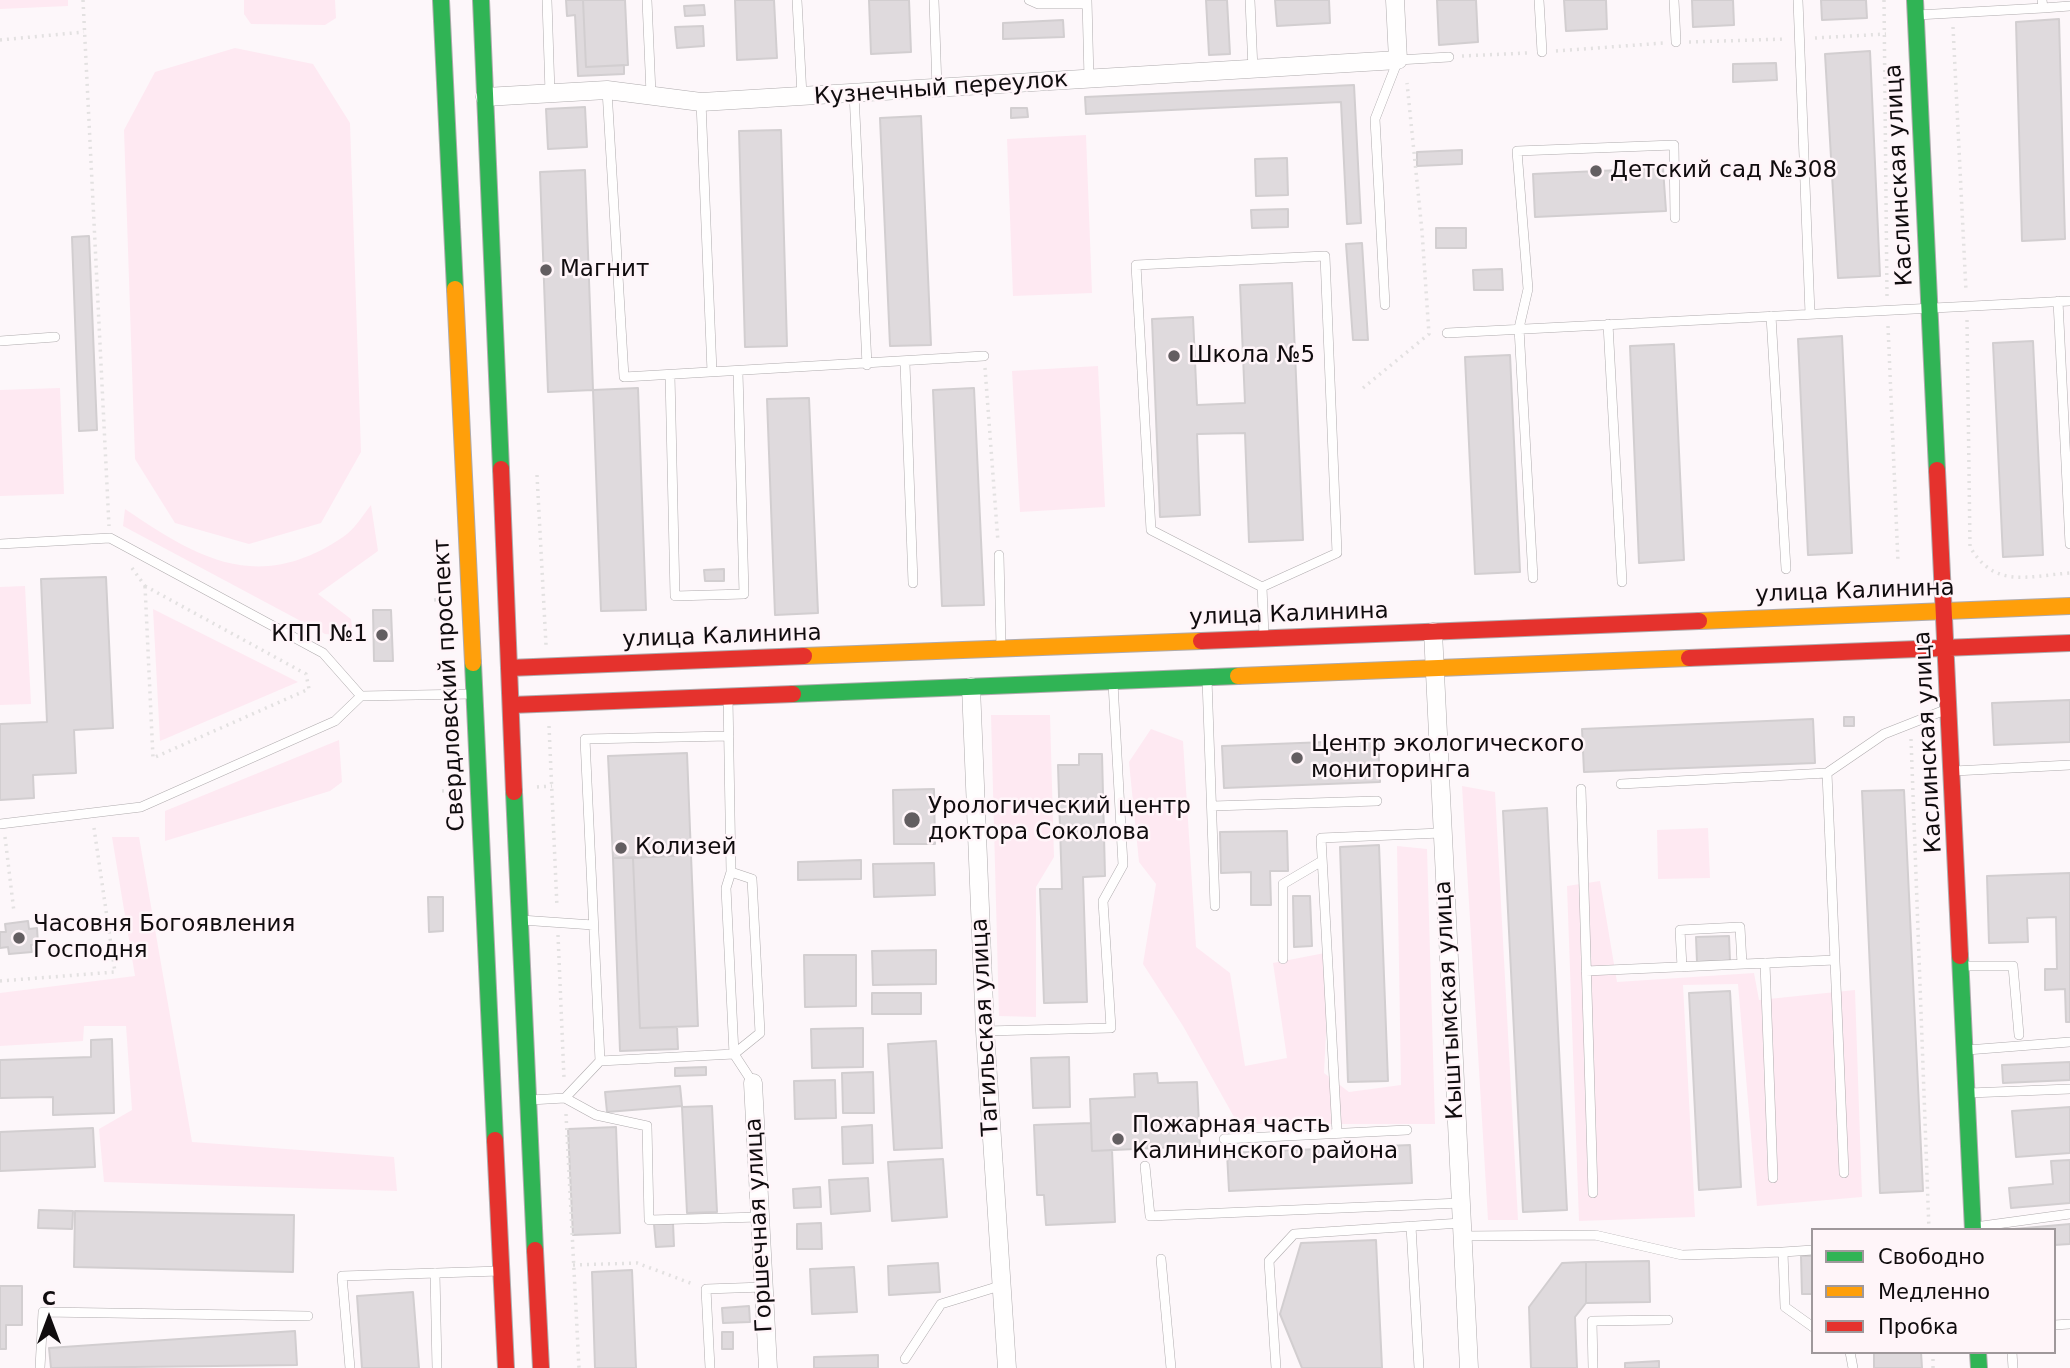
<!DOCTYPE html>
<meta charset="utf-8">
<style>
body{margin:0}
#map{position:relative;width:2070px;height:1368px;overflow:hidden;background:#fdf7fa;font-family:"DejaVu Sans",sans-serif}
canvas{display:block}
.legend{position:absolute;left:1811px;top:1228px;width:245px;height:126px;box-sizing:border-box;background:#fff5f9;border:2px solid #9f989b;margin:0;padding:9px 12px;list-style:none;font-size:21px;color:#100c0e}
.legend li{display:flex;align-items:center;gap:14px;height:35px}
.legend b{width:35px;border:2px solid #9f989b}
.north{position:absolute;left:14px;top:1284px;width:70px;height:70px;-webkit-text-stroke:5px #fff5f9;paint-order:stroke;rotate:0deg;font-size:19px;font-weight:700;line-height:28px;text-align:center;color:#100c0e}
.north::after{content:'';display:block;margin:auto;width:24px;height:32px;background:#100c0e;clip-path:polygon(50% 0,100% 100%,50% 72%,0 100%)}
</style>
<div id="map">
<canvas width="2070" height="1368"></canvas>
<ul class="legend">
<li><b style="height:9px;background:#30b455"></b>Свободно</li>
<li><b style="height:9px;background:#ff9f0a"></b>Медленно</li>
<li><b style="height:9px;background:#e5322d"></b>Пробка</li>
</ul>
<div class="north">С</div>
</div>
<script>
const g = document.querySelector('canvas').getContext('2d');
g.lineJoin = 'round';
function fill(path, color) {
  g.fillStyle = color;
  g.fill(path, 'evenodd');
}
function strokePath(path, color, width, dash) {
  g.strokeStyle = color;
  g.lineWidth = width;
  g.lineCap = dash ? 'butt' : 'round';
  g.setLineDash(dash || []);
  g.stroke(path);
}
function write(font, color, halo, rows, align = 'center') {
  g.font = font + ' "DejaVu Sans",sans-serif';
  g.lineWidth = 5;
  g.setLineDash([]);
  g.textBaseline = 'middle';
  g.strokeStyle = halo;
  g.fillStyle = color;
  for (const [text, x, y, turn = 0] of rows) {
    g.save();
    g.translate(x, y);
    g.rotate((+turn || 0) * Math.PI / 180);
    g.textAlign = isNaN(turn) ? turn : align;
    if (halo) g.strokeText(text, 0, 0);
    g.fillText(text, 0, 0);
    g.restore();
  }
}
fill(new Path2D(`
 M0,0H68V6L0,9Z
 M244,0H335L336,18L325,25L251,24L244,14Z
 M235,48L313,64L350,123L361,452L321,523L249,544L175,523L135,459L124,130L155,72Z
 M1086,135L1092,293L1013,296L1007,139Z
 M1098,366L1105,507L1020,512L1012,371Z
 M60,388L64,494L0,496V390Z
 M371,505L378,551L318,594L351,619L352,627L345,636L325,634L123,526L125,509C198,559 259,594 343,537C354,530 363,515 371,505Z
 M25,586L31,704L0,705V587Z
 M153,609L298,682L160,741Z
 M991,715H1050L1054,857L1036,887V1017L999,1016Z
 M1151,729L1183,741L1196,947L1230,973L1245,1066L1287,1058L1273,963L1330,952L1324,1073L1349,1092L1401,1085L1397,846L1427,849L1435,1124H1238L1183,1026L1143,964L1156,884L1139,862L1129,762Z
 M339,740L342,782L330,791L165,841V811Z
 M1462,786L1495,792L1518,1220H1488Z
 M1708,828L1710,878L1658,879L1657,830Z
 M112,837H139L192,1142L394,1157L397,1191L104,1182L99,1129L132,1110L126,1026H84L83,1041L0,1046V993L135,976Z
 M1600,881L1617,982L1754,973L1759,1000L1855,990L1862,1197L1757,1206L1738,984L1683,985L1695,1217L1579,1221L1567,886Z`), '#fee9f2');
const building = new Path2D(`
 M566,0H583L586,67L624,65V74L578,76L575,15L567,16Z
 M583,0H625L628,65L586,67Z
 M735,0H774L777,58L737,60Z
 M869,0H909L911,52L871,54Z
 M1206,0H1227L1230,54L1209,55Z
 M1275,0H1329L1330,23L1277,26Z
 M1437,0H1476L1478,42L1439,45Z
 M1564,0H1606L1607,29L1566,31Z
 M1692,0H1733L1734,25L1693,27Z
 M1821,0H1866L1867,18L1822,20Z
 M704,5L705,15L685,16L684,6Z
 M2059,19L2065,239L2022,241L2016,22Z
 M1063,20L1064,37L1003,39V23Z
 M703,26L704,46L677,48L675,27Z
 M1870,51L1880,276L1838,278L1825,54Z
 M1776,63L1777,80L1733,82V64Z
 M1354,85L1361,223L1347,224L1341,102L1086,114L1085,97Z
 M585,107L587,147L548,149L546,109Z
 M1011,108H1027L1028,117L1011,118Z
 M921,116L931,345L890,346L880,118Z
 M781,130L787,346L745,347L739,131Z
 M1462,150V164L1417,166V152Z
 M1287,158L1288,195L1256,196L1255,159Z
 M1663,168L1666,211L1535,217L1533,174Z
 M585,170L593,390L548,392L540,172Z
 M1288,209V227L1252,228L1251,210Z
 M1436,228H1466V248H1436Z
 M89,236L97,430L79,431L72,237Z
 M1362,243L1368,340H1353L1346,244Z
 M1502,269L1503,290H1474L1473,270Z
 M1292,283L1303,540L1249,542L1245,433L1197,434L1200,515L1160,517L1152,319L1193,317L1197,405L1245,403L1240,285Z
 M1842,336L1852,553L1808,555L1798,339Z
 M2033,341L2043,555L2003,557L1993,343Z
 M1674,344L1684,560L1639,563L1630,346Z
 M1510,355L1520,572L1475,574L1465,357Z
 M638,388L646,610L601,611L593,390Z
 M974,388L984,605L942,606L933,390Z
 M809,398L818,613L775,615L767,399Z
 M724,569V581H705L704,570Z
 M106,577L113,728L74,730L76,773L33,775L34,798L0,800V724L47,722L41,579Z
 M373,610H391L393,661H374Z
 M2070,700V742L1994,745L1992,703Z
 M1844,717H1854V726H1844Z
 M1813,719L1815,763L1584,772L1582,729Z
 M1378,740L1380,782L1224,788L1222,746Z
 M687,753L691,855L613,858L608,756Z
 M1079,754H1102L1105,876L1083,877L1087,1002L1044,1003L1040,889H1062L1058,765H1079Z
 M934,789L935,844H894L893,790Z
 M1904,790L1923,1191L1880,1193L1862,791Z
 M1547,808L1567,1210L1523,1212L1503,811Z
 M1287,831L1288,871H1270L1271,905H1251V872L1221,873L1220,832Z
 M1379,845L1388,1081L1348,1082L1340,847Z
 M691,855L698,1026L640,1028L633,858Z
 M613,858H633L640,1028L677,1027L678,1049L620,1051Z
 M861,860V879L798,880V862Z
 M934,863L935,895L874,897L873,864Z
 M2070,873V1022H2066L2065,989L2045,990V969H2057L2056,917L2027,918L2028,942L1989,943L1987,876Z
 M1293,896H1310L1312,946L1294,947Z
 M428,897H443V931L429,932Z
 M28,921L29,929L37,928L38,944L31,945L32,952L9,954L8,947L0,948V932H6L5,924Z
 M1729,936L1730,961L1697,962L1696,937Z
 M936,950V984L873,985L872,951Z
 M804,955H856V1006L805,1007Z
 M1730,991L1741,1187L1699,1190L1689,993Z
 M872,993H921V1014H872Z
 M863,1028V1067L812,1068L811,1029Z
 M112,1039L114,1113L53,1115V1097L0,1098V1060L91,1057V1040Z
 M936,1041L942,1148L894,1150L888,1044Z
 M1069,1057L1070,1107L1033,1108L1031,1058Z
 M2070,1062V1080L2003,1083L2002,1065Z
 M706,1067V1075L675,1076V1068Z
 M873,1072L874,1113H843L842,1073Z
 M1157,1073L1158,1083L1197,1082L1200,1146L1092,1151L1090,1099L1135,1097L1134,1074Z
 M835,1080L836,1118L795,1119L794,1081Z
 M680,1086L682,1106L607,1112L605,1092Z
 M712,1106L717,1212L687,1213L682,1107Z
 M2070,1107V1153L2016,1157L2012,1111Z
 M1091,1123L1092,1151L1112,1150L1115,1222L1046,1225L1044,1195H1037L1034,1125Z
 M872,1125L873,1163L843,1164L842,1127Z
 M616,1127L620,1233L573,1235L568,1129Z
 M93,1128L95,1167L0,1171V1132Z
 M1410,1145L1412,1183L1229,1191L1227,1153Z
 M943,1159L947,1217L892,1221L888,1162Z
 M2070,1160V1203L2011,1208L2009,1188L2053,1184L2051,1161Z
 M868,1178L870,1211L831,1214L829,1180Z
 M820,1187L821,1207L794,1208L793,1189Z
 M39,1210L73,1211L72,1229L38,1228Z
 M75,1211L294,1215L293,1272L74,1267Z
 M673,1223L674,1246L656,1247L654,1224Z
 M821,1223L822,1249H797V1224Z
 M2070,1224V1244L2054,1245V1230H2003Z
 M1376,1240L1382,1368H1302L1280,1314L1301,1243Z
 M1801,1256H1813V1294H1802Z
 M1649,1261L1650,1302L1586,1303V1262Z
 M1586,1262V1303L1575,1317L1577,1368H1531L1529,1307L1562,1263Z
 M938,1263L940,1292L889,1295L888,1266Z
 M854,1267L857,1312L812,1314L810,1269Z
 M632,1270L636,1368H595L592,1272Z
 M0,1286H22V1325H6V1349H0Z
 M413,1292L419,1368H362L357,1296Z
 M749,1306L750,1322L723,1323L722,1308Z
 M295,1331L297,1365L51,1368L49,1348Z
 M722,1332H733V1349H722Z
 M1874,1352H1921L1922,1368H1874Z
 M878,1355V1368H814V1357Z
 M1659,1361V1368H1625V1363Z`);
fill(building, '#dfdadd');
strokePath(building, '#d2ced0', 2);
const lane = new Path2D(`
 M547,0L550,93
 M647,0L651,94
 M797,0L802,96
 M934,0L937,88
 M1029,0L1038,4H1085
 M1087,0L1089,79
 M1250,0L1253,70
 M1539,0L1542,52
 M1674,0L1676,42
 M1798,0L1810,314
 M2042,0L2043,8L2070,6
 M1917,15L2043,8
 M607,90L624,377L984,356
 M854,93L867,365
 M701,102L712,372
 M2058,301L2070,544
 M1385,305L1375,119L1398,60L1449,57
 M1771,316L1786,569
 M1608,324L1622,582
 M1447,333L2070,301
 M0,341L55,337
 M905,363L913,583
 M670,375L675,596L744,594L738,372
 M0,544L110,538L323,653L361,696L335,721L141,807L0,824
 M999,555L1001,647
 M1533,578L1519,328L1528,289L1517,151L1674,145L1675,218
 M1262,587L1151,530L1136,265L1325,256L1337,553L1262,587L1264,636
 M1207,679L1215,906
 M361,696L472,694
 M1954,771L2070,765
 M1621,784L1827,773
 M1581,789L1593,1193
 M1212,806L1377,801
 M731,872L752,879L760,1033L734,1054L753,1083
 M521,920L593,925
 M1283,959V884L1322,861
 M1765,963L1773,1178
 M1963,966H2013L2019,1035
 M1682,967L1680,930L1740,927L1742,964
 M1586,971L1835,960
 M985,1031L1111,1028L1103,901L1123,865L1113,683
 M1967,1050L2070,1042
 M600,1061L585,739L729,736
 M1969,1093L2070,1089
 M565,1098L596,1115L647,1126L649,1220L760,1217
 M530,1100L565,1098L600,1061L734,1054L726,888L731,872L728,698
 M1337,1133L1321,838L1441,833
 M1224,1139L1407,1130
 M1145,1166L1150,1216L1461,1203
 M1844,1173L1827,773L1884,734L1945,710
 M1411,1226L1419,1368
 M1975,1227L2070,1214
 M1462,1236L1595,1235L1682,1255L1783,1252
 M1813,1250L1783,1252L1785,1307L1813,1327
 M1161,1259L1171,1368
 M435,1273L437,1368
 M2054,1325L2070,1324
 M1850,1352L1853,1368
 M2012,1352L2013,1368
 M905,1359L941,1304L1003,1285
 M40,1368L43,1312L308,1316
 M350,1368L342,1276L500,1271
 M710,1368L706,1289L764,1287
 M1276,1368L1269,1261L1294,1234L1461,1223
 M1593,1368L1592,1321L1668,1320`);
const street = new Path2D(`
 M485,97L607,90L701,102L1398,60L1395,0
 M1433,632L1469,1368
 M971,687L985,1031L1007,1368
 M753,1083L768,1368`);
const fast = new Path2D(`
 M441,0L455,289
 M481,0L501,469
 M1915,0L1937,470
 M473,663L495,1140
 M793,694L1238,676
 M514,792L535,1250
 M1960,956L1973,1230
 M1978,1352L1979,1368`);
const slow = new Path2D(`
 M455,289L473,663
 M1699,621L2070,606
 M804,656L1201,641
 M1238,676L1689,658`);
const jam = new Path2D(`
 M501,469L514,792
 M1937,470L1960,956
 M1201,641L1699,621
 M1689,658L2070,643
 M509,668L804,656
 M511,705L793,694
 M495,1140L506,1368
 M535,1250L541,1368`);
strokePath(lane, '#afabad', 10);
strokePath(street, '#afabad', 19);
strokePath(fast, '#afabad', 18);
strokePath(slow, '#afabad', 18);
strokePath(jam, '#afabad', 18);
strokePath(new Path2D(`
 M83,0L109,526
 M1884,0L1887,297
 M1953,27L1966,291
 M1815,38L1886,34
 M0,40L84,32
 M1689,42L1786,39
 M1556,51L1664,43
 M1462,56L1527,53
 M1967,320L1970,547C1995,589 2027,576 2070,573
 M1888,326L1898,562
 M985,368L998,542
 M1363,388L1429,334L1422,231L1407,83
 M537,475L546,645
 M132,568L145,586
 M145,586L306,674L309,689L153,758Z
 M434,600L445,599
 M549,726L557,907
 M1911,739L1929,1230
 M537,787L552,786
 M442,791L456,790
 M5,837L14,912
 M558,935L564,1078
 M0,981L115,972L94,828
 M566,1114L579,1368
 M573,1265L637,1263L693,1284
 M1933,1352V1368`), '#e3e1e1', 3.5, [2, 5]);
strokePath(lane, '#fffefe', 9);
strokePath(street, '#fffefe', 18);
strokePath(fast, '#30b455', 16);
strokePath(slow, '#ff9f0a', 16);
strokePath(jam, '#e5322d', 16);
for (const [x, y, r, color] of [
 [1596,171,7,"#635e61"],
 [546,270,7,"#635e61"],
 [1174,356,7,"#635e61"],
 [382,635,7,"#635e61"],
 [1297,758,7,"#635e61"],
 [912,820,9,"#635e61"],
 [621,848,7,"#635e61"],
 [19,938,7,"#635e61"],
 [1118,1139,7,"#635e61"]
]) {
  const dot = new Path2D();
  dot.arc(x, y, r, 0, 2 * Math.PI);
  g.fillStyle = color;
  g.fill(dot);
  strokePath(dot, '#fff5f9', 2.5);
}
write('23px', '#100c0e', '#fff5f9', [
 ["Кузнечный переулок",941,89,-4],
 ["Каслинская улица",1900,175,-93],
 ["улица Калинина",1855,592,-2],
 ["улица Калинина",1289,615,-2],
 ["улица Калинина",722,637,-2],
 ["Свердловский проспект",450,685,-93],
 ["Каслинская улица",1929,742,-93],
 ["Кыштымская улица",1450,1000,-93],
 ["Тагильская улица",986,1027,-93],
 ["Горшечная улица",760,1225,-93]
]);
write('23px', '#100c0e', '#fff5f9', [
 ["Детский сад №308",1610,171],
 ["Магнит",560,270],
 ["Школа №5",1188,356],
 ["КПП №1",368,635,"right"],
 ["Центр экологического",1311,745],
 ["мониторинга",1311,771],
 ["Урологический центр",928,807],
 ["доктора Соколова",928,833],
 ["Колизей",635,848],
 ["Часовня Богоявления",33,925],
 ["Господня",33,951],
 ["Пожарная часть",1132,1126],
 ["Калининского района",1132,1152]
], 'left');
</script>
